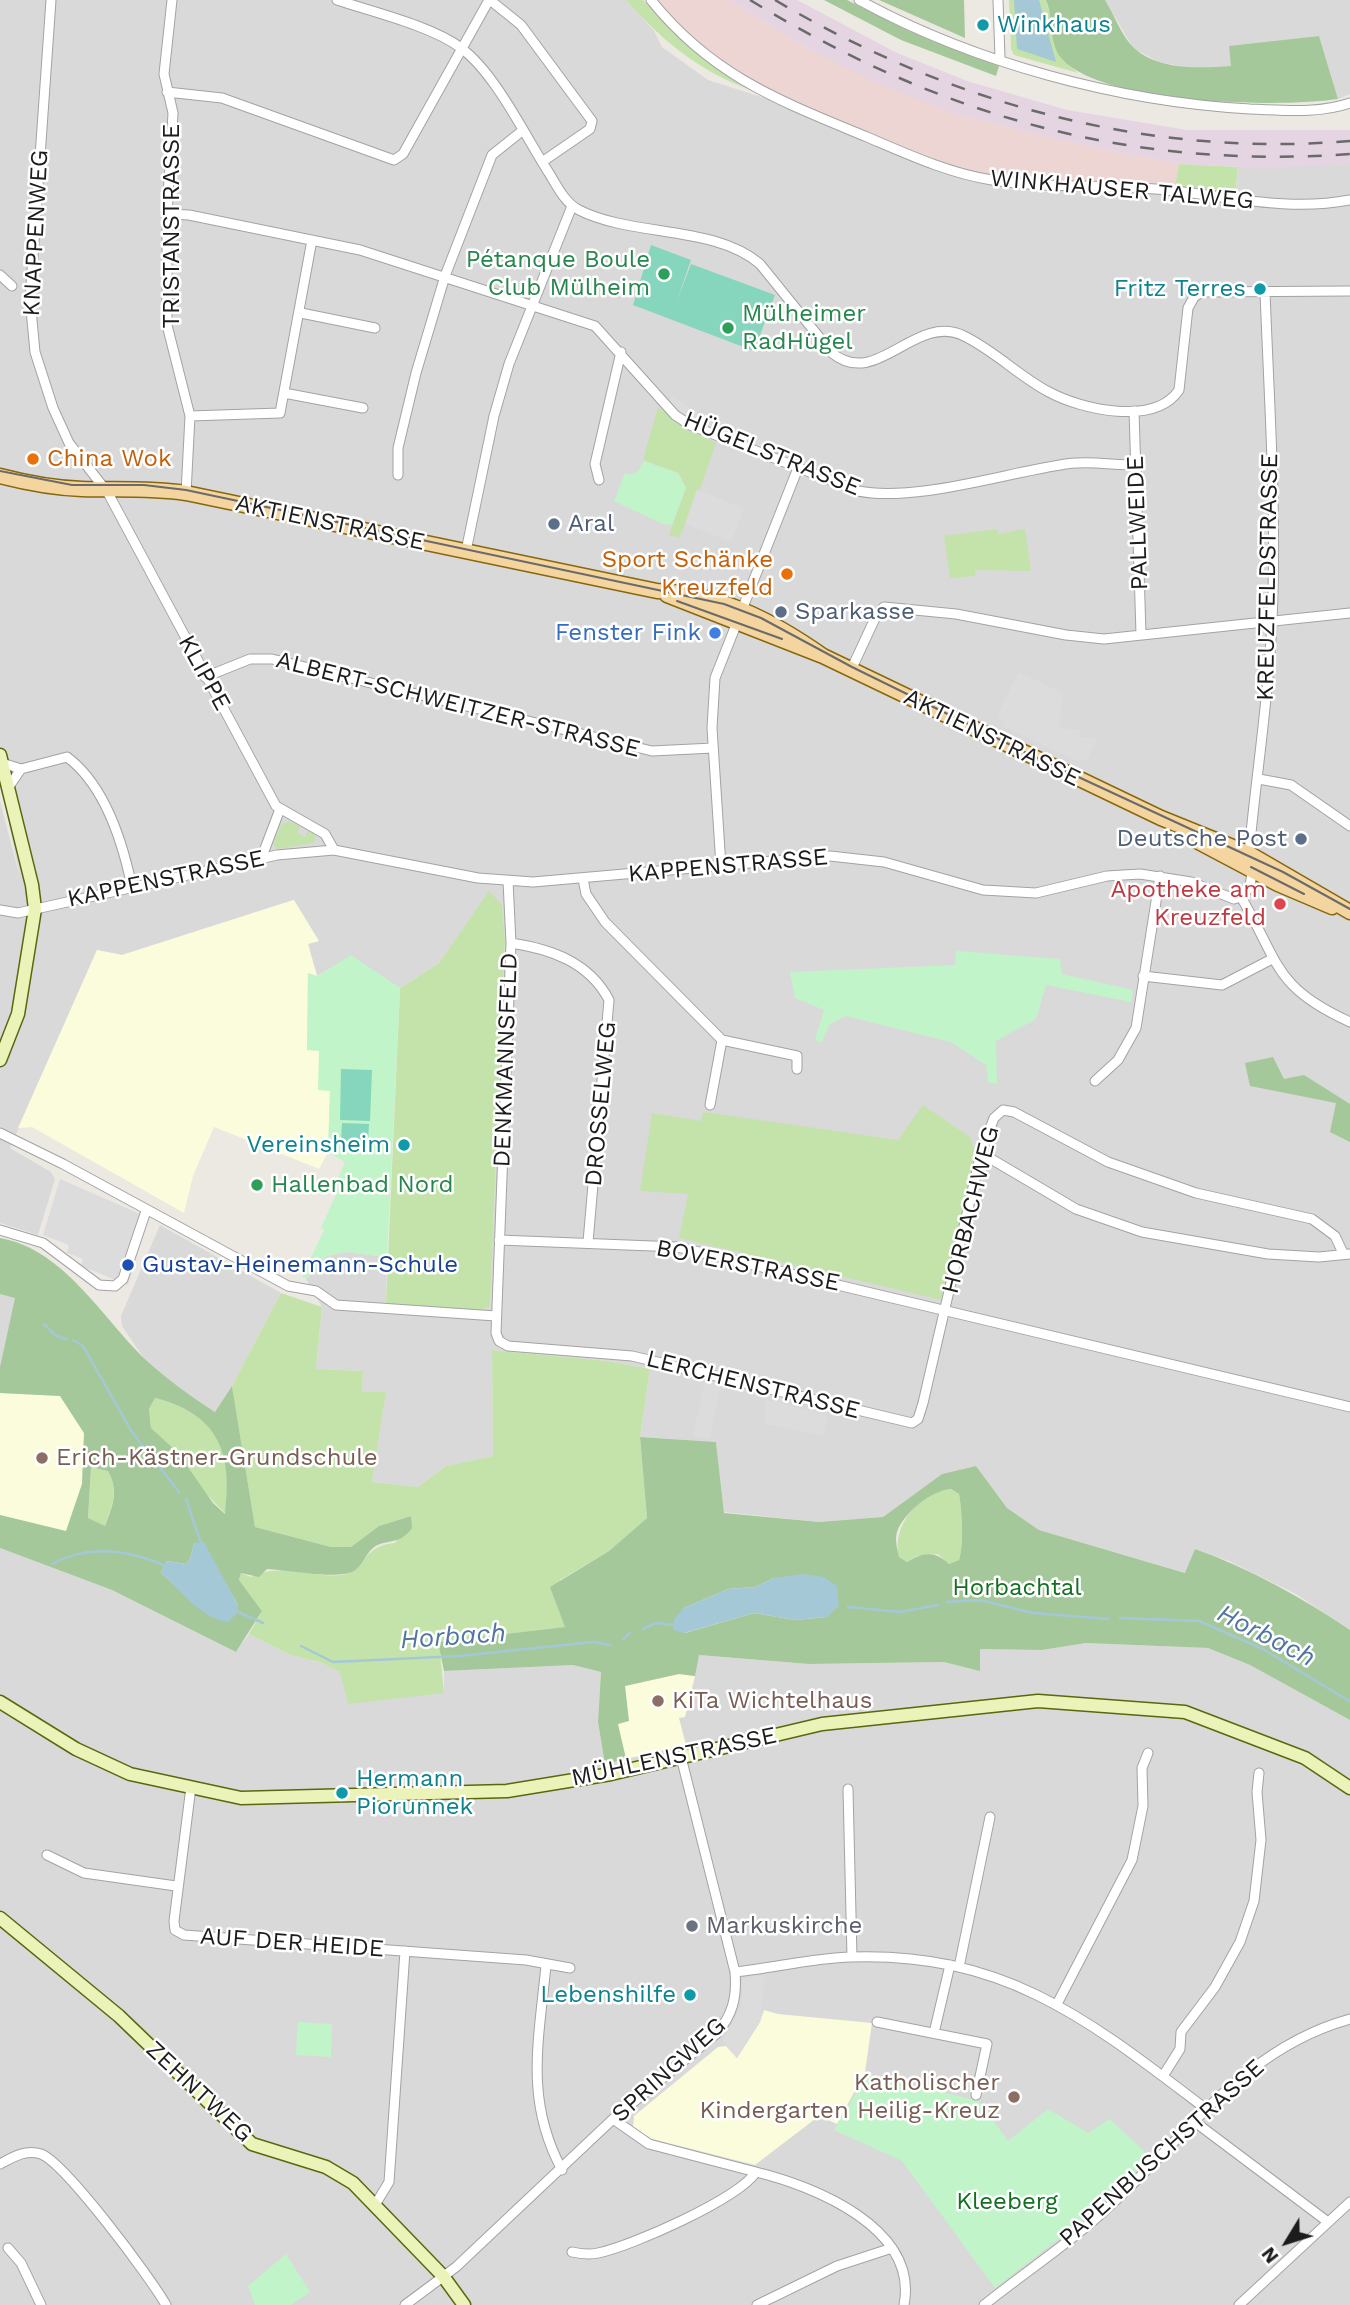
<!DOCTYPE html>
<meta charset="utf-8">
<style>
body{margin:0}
#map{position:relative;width:1350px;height:2305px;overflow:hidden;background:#ece9e2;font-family:"Work Sans",sans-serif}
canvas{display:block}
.north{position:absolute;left:1252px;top:2207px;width:70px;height:70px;-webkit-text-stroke:5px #fff;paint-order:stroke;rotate:232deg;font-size:19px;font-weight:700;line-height:28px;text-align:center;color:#1c1c1c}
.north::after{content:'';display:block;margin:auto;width:24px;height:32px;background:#1c1c1c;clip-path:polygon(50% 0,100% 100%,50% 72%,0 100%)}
</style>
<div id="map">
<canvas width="1350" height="2305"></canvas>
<div class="north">N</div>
</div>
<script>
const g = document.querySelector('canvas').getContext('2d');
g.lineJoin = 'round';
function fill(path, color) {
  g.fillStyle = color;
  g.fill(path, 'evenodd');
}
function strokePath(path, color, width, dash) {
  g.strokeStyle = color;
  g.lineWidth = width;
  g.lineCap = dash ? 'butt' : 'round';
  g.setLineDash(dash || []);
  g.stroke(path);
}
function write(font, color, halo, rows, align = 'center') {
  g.font = font + ' "Work Sans",sans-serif';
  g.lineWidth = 5;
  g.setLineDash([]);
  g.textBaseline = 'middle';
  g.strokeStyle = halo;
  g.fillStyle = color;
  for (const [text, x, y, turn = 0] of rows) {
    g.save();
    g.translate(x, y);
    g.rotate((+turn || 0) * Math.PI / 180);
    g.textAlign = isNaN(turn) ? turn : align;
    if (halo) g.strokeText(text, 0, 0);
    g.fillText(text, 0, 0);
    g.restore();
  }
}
fill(new Path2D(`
 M0,0H626L654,31L662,47L708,80L777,102L926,167L962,178L1043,192L1083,190L1183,193L1235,202L1238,167L1350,164V1630L1296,1594L1229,1561L1195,1549L1186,1573L1039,1530L1007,1508L976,1466L942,1474L883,1517L819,1522L724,1512L716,1442L640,1437L650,1369L607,1361L492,1350L493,1456L446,1466L418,1487L372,1482L386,1392H362L363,1371L316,1369L322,1307L306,1279L326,1256L347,1252L387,1257L386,1304L482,1310L490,1306L505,939L502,904L489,892L439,963L400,988L351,956L317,976L308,944L318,941L293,900L122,955L97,950L10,1148L51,1172L55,1179L38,1235L0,1223V801L20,878L0,778Z
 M1105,0H1350V94L1338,99L1319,36L1229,47L1232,66L1195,69L1159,62L1133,48Z
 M160,1225L281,1293L232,1386L215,1412L181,1391L143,1357L122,1326L121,1316Z
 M0,1294L16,1297L0,1367Z
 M0,1548L112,1590L236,1652L249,1634L290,1655L320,1662L340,1672L444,1692V1671L573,1665L601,1672L598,1722L605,1763L699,1655L809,1664L944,1662L980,1670V1649L1042,1650L1086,1643L1208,1648L1250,1665L1350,1720V2305H0Z`), '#dad9d9');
fill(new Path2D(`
 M658,0H729L809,49L956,114L1064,141L1179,164L1175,186L1150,183L1029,181L978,173L932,161L757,86L704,50L667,14Z`), '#ecd5d2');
fill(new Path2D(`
 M729,0H797L897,53L967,81L1067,110L1187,130H1350V164L1265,168L1179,164L1064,141L956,114L882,85L809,49Z`), '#e5d4e1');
fill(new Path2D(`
 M294,900L319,941L308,944L317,976L308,974L307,1049L319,1050L330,1091L328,1152L319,1169L214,1127L193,1176L184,1213L32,1127L18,1128L97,950L122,955Z
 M0,1393L60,1396L84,1433L82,1484L66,1532L0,1515Z
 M679,1674L695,1676L685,1717L679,1718L686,1745L626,1759L617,1723L628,1720L625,1686Z
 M764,2010L778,2014L872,2023L865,2072L837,2124L819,2116L755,2165L652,2139L633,2128L634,2116L718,2047L726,2046L737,2058L760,2022Z`), '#fafcdb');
fill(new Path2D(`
 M626,0H643L701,56L753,91C701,72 663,42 626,0Z
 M1009,0H1046L1061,58L1078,73L1014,55L1011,49Z
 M1179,164L1238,167L1235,195L1175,186Z
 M658,407L681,425L716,443L700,489L679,538L669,535L686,488L679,473L643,460Z
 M997,529L998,534L1025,529L1031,571L975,570V576L950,578L944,536Z
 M289,821L300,827L297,833L305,837L308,831L315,835L314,843L277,849L273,844L281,825Z
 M489,891L502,904L505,939L490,1306L482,1310L386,1304L400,988L439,963Z
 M923,1105L970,1137L976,1154L941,1300L679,1238L688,1194L640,1191L652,1113L701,1121L703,1112L898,1140Z
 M281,1293L322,1307L316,1369L363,1371L362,1392H386L372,1482L418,1487L446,1466L493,1456L492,1350L607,1361L650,1369L640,1437L647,1518L609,1551L560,1580L566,1627L439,1642L444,1693L348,1704L340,1672L320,1662L290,1655L249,1634L262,1611L239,1580L241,1573L251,1577C281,1562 310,1578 342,1575C366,1572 360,1546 395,1543L411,1516L379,1526L351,1547H331L255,1527L232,1386Z
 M155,1398C219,1414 233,1452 226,1514C198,1488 179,1455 151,1428L149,1409Z
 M91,1467L108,1471C119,1492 112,1505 105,1526L88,1519Z
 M950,1489L959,1494C962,1510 964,1546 959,1560L949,1564L938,1554L917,1556L907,1562L899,1557C891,1527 919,1492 950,1489Z`), '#c3e3ab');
fill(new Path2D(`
 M824,0H847L909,31L999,66L996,76L901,40Z
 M879,0H964L965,38Z
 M1046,0H1105C1114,14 1122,37 1134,48C1160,71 1200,68 1231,66L1229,46L1319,36L1338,99C1279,108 1105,104 1063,60C1048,45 1054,19 1046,0Z
 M1273,1057L1284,1079L1304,1075L1350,1104V1142L1330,1132L1336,1103L1250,1086L1245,1063Z
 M0,1238C64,1249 102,1318 146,1360C168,1380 190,1396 215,1412L232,1386L255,1527L331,1547H351L379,1526L411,1516L412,1528C402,1542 394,1540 380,1544C366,1549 365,1564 354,1571C337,1580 288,1570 267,1569L259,1577L241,1573L239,1580L262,1611L236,1652L112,1590L0,1548V1515L66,1531L82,1484L84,1433L60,1396L0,1393V1367L15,1298L0,1294ZM155,1398C218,1414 233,1452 225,1514L213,1503L178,1453L151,1428L149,1409ZM91,1467L108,1471C119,1491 113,1505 105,1526L88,1518ZM194,1543L233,1596L238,1605L202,1610L161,1573L167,1561L186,1564L190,1559Z
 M640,1437L716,1442L724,1513L819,1522L883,1517L942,1474L976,1466L1007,1508L1039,1530L1185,1573L1195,1549C1251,1569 1301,1597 1350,1630V1720L1250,1665L1208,1648L1086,1643L1042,1650L980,1649V1671L944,1662L809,1664L699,1655L695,1676L679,1674L625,1686L629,1721L618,1724L626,1759L605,1764L598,1722L601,1672L573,1665L444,1671L438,1642L565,1627L550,1587L609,1551L647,1518ZM951,1489L959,1494C962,1510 964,1546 959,1560L949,1564C935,1551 924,1552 907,1562L899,1557C897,1548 894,1538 898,1529C907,1511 930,1491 951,1489ZM774,1578L827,1617L795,1620L754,1613L685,1633L673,1629L684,1608L728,1589L755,1587Z`), '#a4c89a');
fill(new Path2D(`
 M644,461L678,473L686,488L672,525L663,524L614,501L625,473L631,475L639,470Z
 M956,951L1060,959L1062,974L1133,990L1131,1002L1046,985L1036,1019L996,1041L997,1084L988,1082L986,1065L951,1042L846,1016L830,1024L821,1043L815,1040L824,1010L795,998L790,972L955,965Z
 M351,955L400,988L387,1257L347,1252L326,1256L306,1279L302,1277L324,1230L321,1228L342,1181L338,1178L345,1162L328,1152L330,1091L318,1090L319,1051L307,1050L308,973L318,976Z
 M298,2022L332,2024L331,2057L296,2055Z
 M867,2074L979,2101L1008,2141L1048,2109L1088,2133L1110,2119L1147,2154L1141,2161L1144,2164L1092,2213L995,2288L902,2161L834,2130Z
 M286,2254L310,2292L291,2305H255L248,2286Z`), '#c1f4c9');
fill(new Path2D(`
 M651,245L691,260L676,303L691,264L775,295L754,351L633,305Z
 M341,1069L372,1070L370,1121L340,1120Z
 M342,1123L369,1124L368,1142L341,1141Z`), '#85d6bc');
fill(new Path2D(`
 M673,396L709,420L802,456L799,463L705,427L668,403Z
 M697,489L744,509L731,542L685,524Z
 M1018,672L1063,693L1059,728L1081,730L1080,737L1098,739L1087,760L1077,761L1002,726L1004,720L997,716Z
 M60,1179L140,1214L147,1223L128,1285L81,1266L83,1259L67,1253L69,1245L43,1235Z
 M705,1380L721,1384L710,1439L693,1436Z
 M766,1399L828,1416L823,1436L766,1424Z
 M765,1975L760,2022L737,2058L722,2041L741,2008L743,1979Z`), '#dcdcdc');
fill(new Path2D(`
 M1014,0H1039L1056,62L1017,49Z
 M204,1542L238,1605V1612L228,1622C203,1620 179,1589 161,1573L167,1561L186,1564L190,1559L194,1543Z
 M802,1574L824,1577L837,1586L839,1606L827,1617L795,1620L754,1613L684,1633L673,1630L674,1619L684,1608L728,1589L755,1587L774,1578Z`), '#a5c8d7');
strokePath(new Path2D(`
 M44,1324L56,1336L67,1339
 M73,1340L83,1346L132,1432L179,1492
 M186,1499L202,1546
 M52,1564C88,1544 129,1550 166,1566
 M947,1602L980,1600L1033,1613L1109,1619
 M848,1607L900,1612L938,1605
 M236,1611L263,1623
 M1120,1618L1199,1621L1263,1649L1349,1701
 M643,1629L656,1623L673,1625
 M623,1639L630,1633
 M301,1646L333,1662L459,1656L593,1642L611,1645`), '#a5c8d7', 2.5);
const street = new Path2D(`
 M51,0L30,299L35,352L53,408L69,443L108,493L276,806L325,834L334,850
 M172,0L164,74L173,113L167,214V325L190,416L186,493
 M337,0C373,12 432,26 461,48C496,74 525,136 549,173C557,186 565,203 579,210C632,237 715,225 760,264L832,353C877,390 915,312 964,336C995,351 1020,377 1049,392C1082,410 1155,426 1179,390L1188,308L1194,297L1202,292L1350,291
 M490,0L521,25L592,121L590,129L542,162
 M651,0C712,76 780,101 867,137C907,154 948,173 992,180C1050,189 1108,184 1166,190C1229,196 1287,212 1350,200
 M859,0C974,63 1120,102 1250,109C1283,110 1319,114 1350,103
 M998,0L1000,58
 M167,92L222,98L394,160L403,154L489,0
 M167,214L189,215L360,250L595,326L675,415L690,425L858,491C915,502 1002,474 1060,465C1084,460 1112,465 1136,465
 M0,275L12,286
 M301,313L375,328
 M284,393L363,408
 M1134,411L1141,634
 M190,416L280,413L312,240
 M398,475V448L416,373L445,276L492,155L522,131
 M599,480L595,464L621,352
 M466,551L494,416L509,364L572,206
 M851,670L877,614L884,607L956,614L1066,635L1104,639L1350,613
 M205,677L250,659H272L652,751L713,748
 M2,763L21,769L67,757C105,785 123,844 132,887
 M1259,779L1291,785L1350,826
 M8,788L21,769
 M261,859L280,809
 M721,866L712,728L715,678L798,468
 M583,879L586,894L605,922L722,1040L797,1056V1069
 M508,881L511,943L496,1333L499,1341L508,1346L632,1356L912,1423L918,1419L923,1403L981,1153L994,1118L1003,1110L1014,1112L1108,1162L1196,1193L1312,1219L1335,1236L1343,1253
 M1241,897C1259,882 1248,863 1250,843C1257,769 1269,695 1272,621C1277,511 1269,401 1265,291
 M1241,897C1280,963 1273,987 1350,1022
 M0,910L18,913L277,855L334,850L478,878L533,882L830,856L884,862L983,890L1036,893L1107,876L1140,874L1191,882L1234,899L1241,897
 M511,943C551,949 589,962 609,1000L588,1242
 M1143,976L1222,985L1272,959
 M1095,1081L1118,1060L1136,1028L1160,876
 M710,1105L722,1040
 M0,1133L63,1164L288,1286L316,1291L336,1305L496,1316
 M981,1153L1076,1209L1142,1232L1268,1254L1319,1257L1350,1254
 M0,1230L43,1243L99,1285L115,1286L123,1279L146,1211
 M499,1240L678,1247L1350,1407
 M191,1787L174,1921L175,1930L184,1935L526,1960L570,1968
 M848,1789L852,1957
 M47,1855L84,1873L176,1886
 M546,1965C539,2041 524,2099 562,2170
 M959,1967L990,1817
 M735,1972C774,1968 812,1958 851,1957C1006,1952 1090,2021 1206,2109
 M1057,2004L1132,1860L1143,1806L1142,1768L1148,1753
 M877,2022L987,2044L976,2095
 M934,2033L950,1965
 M1163,2076L1180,2049L1181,2032L1215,1987L1240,1942L1254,1901L1261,1840L1257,1792L1259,1773
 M613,2119L649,2144L756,2172
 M1195,2122L1328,2222
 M0,2164C13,2157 26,2149 41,2154C65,2163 151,2278 166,2305
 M375,2205L389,2182L405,1951
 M8,2248L21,2263L41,2305
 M572,2252C581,2254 589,2255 598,2253C632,2246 738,2199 756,2172C814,2186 919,2228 904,2305
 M405,2305L456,2267L613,2119L716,2034C733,2015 737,1997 735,1972L681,1757
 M757,2305L837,2266L892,2248
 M984,2305C1020,2276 1059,2250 1094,2220C1179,2148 1237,2050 1350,2019
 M1239,2305L1350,2202`);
const secondary = new Path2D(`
 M0,755L32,885L35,909L18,1014L0,1060
 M0,1702L76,1749L130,1774L241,1798L507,1791L611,1774L822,1724L1038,1701L1185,1712L1305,1758L1350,1788
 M0,1918L119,2016L252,2144L326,2167L353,2183L443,2276L464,2305`);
const primary = new Path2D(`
 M0,476C27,483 54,488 82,489C117,490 151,488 186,493L657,591C719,593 772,620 823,656
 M667,595L823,656L1161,818L1250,854L1350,912
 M1193,839L1278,884L1332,907`);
strokePath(street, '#a3a3a3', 11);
strokePath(secondary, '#58680d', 15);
strokePath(primary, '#87670c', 17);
strokePath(street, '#fff', 9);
strokePath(secondary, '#ecf3b9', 12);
strokePath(primary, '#f4d59f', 14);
strokePath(new Path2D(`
 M0,471L72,485H144L186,490L724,604L761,618L852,667L1031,755L1283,872L1350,909
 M677,601L782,639
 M1251,867L1304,894`), '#6a6a6a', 2);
strokePath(new Path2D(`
 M750,0C939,115 1127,170 1350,154
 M775,0C949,103 1147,158 1350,141`), '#6a6a6a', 2.5, [14, 14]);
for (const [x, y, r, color] of [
 [983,25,7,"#0f9aa8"],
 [664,274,7,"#2e9e5b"],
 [1260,289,7,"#0f9aa8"],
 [728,328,7,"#2e9e5b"],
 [33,459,7,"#e8710a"],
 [554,524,7,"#5c6f8a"],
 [787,574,7,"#e8710a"],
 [781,612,7,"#5c6f8a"],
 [715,633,7,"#3f7fe0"],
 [1301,839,7,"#5c6f8a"],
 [1280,904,7,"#e0444e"],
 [404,1145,7,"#0f9aa8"],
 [257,1185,7,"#2e9e5b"],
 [128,1265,7,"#1a4fb4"],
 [42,1458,7,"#8d6e63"],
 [658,1701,7,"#8d6e63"],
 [342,1793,7,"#0f9aa8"],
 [692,1926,7,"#6b7280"],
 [690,1995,7,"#0f9aa8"],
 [1014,2097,7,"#8d6e63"]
]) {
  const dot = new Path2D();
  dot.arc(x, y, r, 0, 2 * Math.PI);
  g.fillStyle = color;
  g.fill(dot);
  strokePath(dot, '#fff', 2.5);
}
write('24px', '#0d838f', '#fff', [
 ["Winkhaus",997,25,"left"],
 ["Fritz Terres",1246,289],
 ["Vereinsheim",390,1145],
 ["Hermann",356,1779,"left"],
 ["Piorunnek",356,1807,"left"],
 ["Lebenshilfe",676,1995]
], 'right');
write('24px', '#1c1c1c', '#fff', [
 ["WINKHAUSER TALWEG",1122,190,5],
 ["TRISTANSTRASSE",172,226,-90],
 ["KNAPPENWEG",36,233,-87],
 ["HÜGELSTRASSE",772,454,22],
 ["AKTIENSTRASSE",330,523,12],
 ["PALLWEIDE",1138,523,-92],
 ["KREUZFELDSTRASSE",1268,577,-89],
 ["KLIPPE",204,673,61],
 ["ALBERT-SCHWEITZER-STRASSE",458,705,14],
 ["AKTIENSTRASSE",992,738,26],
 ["KAPPENSTRASSE",728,866,-5],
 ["KAPPENSTRASSE",166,879,-12],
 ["DENKMANNSFELD",506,1060,-88],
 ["DROSSELWEG",601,1104,-85],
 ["HORBACHWEG",971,1210,-76],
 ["BOVERSTRASSE",748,1266,11],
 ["LERCHENSTRASSE",753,1385,14],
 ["MÜHLENSTRASSE",674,1757,-12],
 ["AUF DER HEIDE",292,1943,4],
 ["SPRINGWEG",669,2070,-42],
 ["ZEHNTWEG",199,2092,43],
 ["PAPENBUSCHSTRASSE",1162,2153,-42]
]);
write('24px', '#27864d', '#fff', [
 ["Pétanque Boule",650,260,"right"],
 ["Club Mülheim",650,288,"right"],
 ["Mülheimer",742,314],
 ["RadHügel",742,342],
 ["Hallenbad Nord",271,1185]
], 'left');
write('24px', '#c56008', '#fff', [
 ["China Wok",47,459],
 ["Sport Schänke",773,560,"right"],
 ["Kreuzfeld",773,588,"right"]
], 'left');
write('24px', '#4e5e75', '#fff', [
 ["Aral",568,524],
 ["Sparkasse",795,612],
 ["Deutsche Post",1287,839,"right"]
], 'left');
write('24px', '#366cbe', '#fff', [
 ["Fenster Fink",701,633]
], 'right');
write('24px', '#be3a42', '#fff', [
 ["Apotheke am",1266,890],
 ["Kreuzfeld",1266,918]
], 'right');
write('24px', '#164399', '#fff', [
 ["Gustav-Heinemann-Schule",142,1265]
], 'left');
write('24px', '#785e54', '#fff', [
 ["Erich-Kästner-Grundschule",56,1458],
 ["KiTa Wichtelhaus",672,1701],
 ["Katholischer",1000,2083,"right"],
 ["Kindergarten Heilig-Kreuz",1000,2111,"right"]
], 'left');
write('24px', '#146f22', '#fff', [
 ["Horbachtal",1017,1588],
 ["Kleeberg",1007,2202]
]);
write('24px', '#5b616d', '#fff', [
 ["Markuskirche",706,1926]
], 'left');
write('italic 26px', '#5174a3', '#fff', [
 ["Horbach",1266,1636,27],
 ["Horbach",453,1637,-4]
]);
</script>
